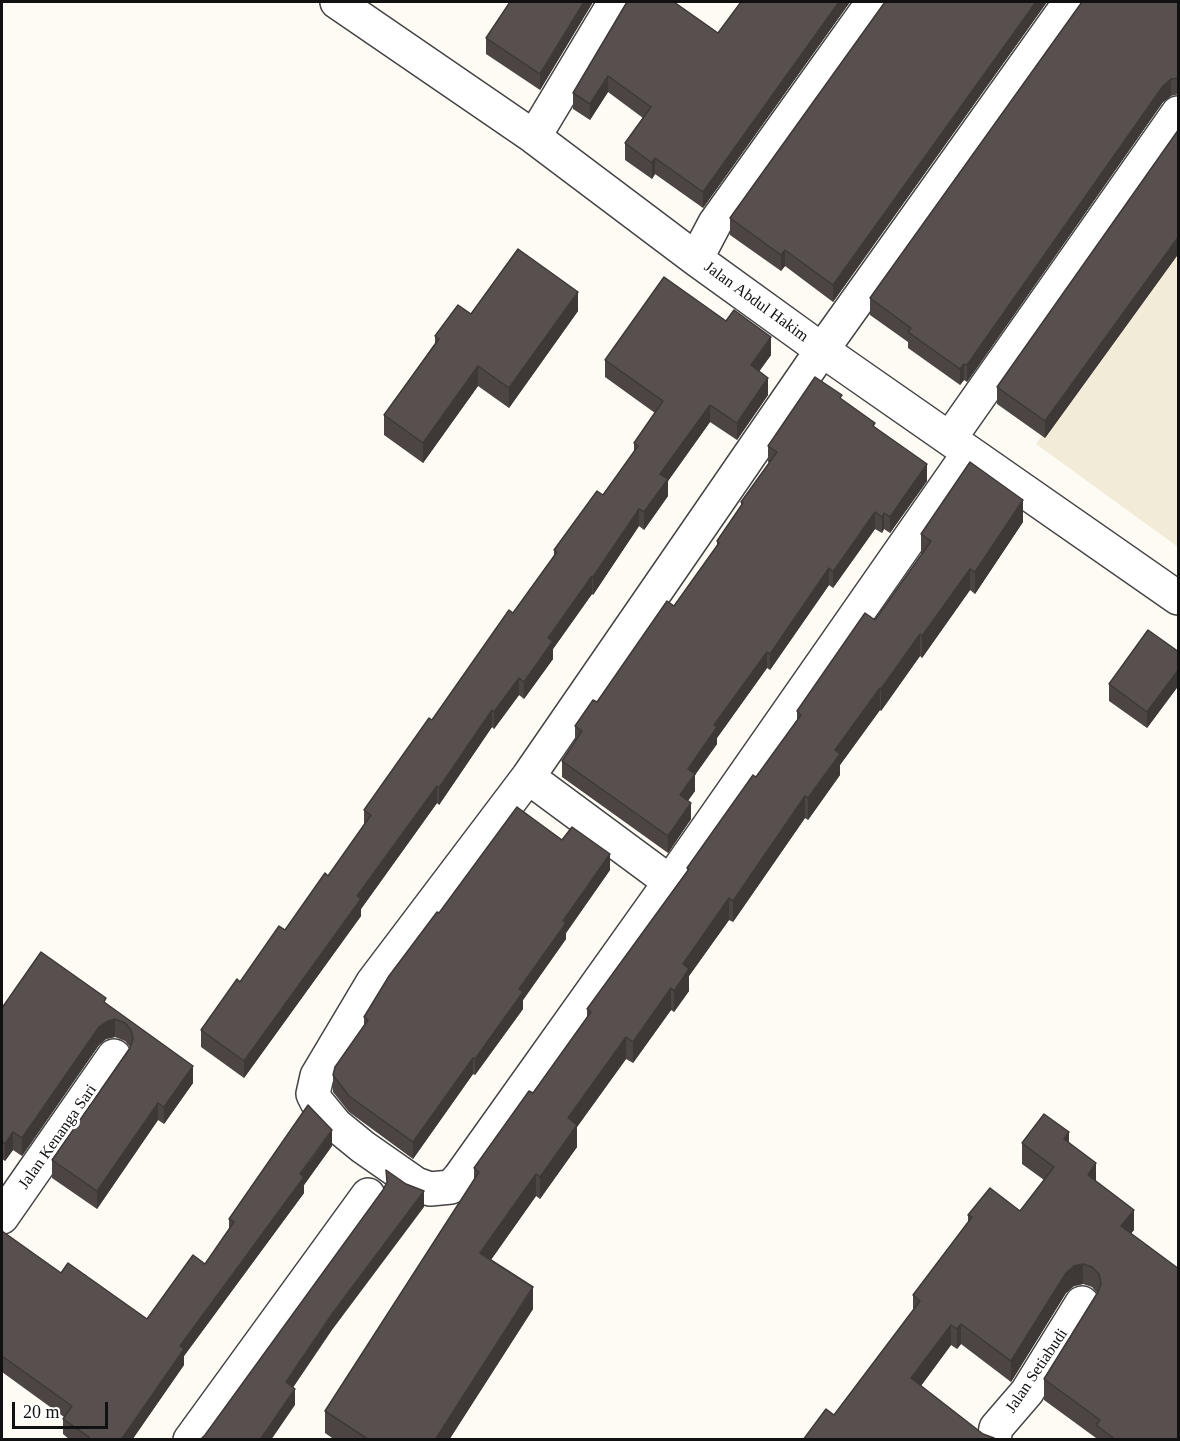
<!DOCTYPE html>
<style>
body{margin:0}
#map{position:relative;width:1180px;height:1441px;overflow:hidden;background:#fefbf5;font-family:Georgia,serif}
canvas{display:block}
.frame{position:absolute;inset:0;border:3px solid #111;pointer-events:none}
.scale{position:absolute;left:12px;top:1402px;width:96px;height:27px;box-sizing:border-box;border:3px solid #111;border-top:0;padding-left:8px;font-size:18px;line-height:21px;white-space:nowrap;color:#111;-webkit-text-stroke:4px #fff;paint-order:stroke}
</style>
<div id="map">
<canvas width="1180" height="1441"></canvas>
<div class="frame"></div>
<div class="scale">20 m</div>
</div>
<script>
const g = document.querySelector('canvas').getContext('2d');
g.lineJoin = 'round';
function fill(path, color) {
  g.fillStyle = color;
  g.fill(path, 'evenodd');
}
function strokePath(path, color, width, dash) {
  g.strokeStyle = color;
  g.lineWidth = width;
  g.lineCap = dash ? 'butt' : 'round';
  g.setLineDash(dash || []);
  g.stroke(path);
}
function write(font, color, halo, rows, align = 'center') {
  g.font = font + ' Georgia,serif';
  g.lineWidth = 6;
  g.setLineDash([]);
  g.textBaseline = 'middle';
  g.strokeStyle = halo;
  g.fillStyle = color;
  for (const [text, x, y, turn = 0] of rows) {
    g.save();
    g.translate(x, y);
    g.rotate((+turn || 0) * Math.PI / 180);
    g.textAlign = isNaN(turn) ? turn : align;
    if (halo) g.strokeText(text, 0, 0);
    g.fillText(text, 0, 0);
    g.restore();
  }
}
fill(new Path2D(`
 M1178,249V547L1036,444Z`), '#f2ebd7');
const minor = new Path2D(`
 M337,2L534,137L696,259L822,350L1178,598
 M534,137L615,2
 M696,259L715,223L873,2
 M950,438L1178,113
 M969,453L670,882L460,1177L451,1187L430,1189L416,1184L363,1147L336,1125L317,1102L313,1094L317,1076L373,982L528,777L822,350L1070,2
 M528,777L670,882
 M2,1217L114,1056
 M190,1440L368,1195
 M994,1440L996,1428L1027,1392L1082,1303`);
strokePath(minor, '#444', 36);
strokePath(minor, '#fff', 33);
fill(new Path2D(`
 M510,2H593L540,90L486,54V38Z
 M627,2L718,33L741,2H850L703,208L655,174L652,179L625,160V143L643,118L608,92L590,120L573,109V93Z
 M885,2H1047L833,302L785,266L781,271L730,235V218Z
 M1179,2V94L1171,96L1163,102L967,382L964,380L960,385L908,348V342L870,315V298Z
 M1179,129V253L1045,438L997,404V387Z
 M578,311L509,408L478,386L423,463L384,435V415L435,343V336L471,314Z
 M771,355L759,371L768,395L737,440L710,422L668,481V496L644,530L639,526L593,595L592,594L553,649V659L524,699L519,695L494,729L492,727L439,805L437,803L361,909V916L244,1078L201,1047V1030L240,982L285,930L328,876L364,826V810L513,613L554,556V550L603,495L634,452V443L655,413L605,377V360Z
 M842,399L875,427L927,481L890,533L884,529L882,533L875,529L833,588L829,585L770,670L767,668L717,738V744L695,775V791L688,801L691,819L668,853L562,777V761L575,742V726L597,702L674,606L717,546V541L741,506V502L769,463L768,462V446Z
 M1023,522L975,594L970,590L922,658L920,656L881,711L880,710L840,765V775L808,820L805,818L733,922L729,920L689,976V991L674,1012L671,1010L633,1063L626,1059L577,1127V1147L540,1199L536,1196L491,1260L533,1309L449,1440H335L325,1433V1411L474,1180V1168L533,1093L587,1017V1009L687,871V868L756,777L797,720V711L875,620L921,556V534Z
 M1179,652V685L1147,728L1109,701V684Z
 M562,840L610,870L566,933V939L523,1000V1009L475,1075L473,1074L413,1159L349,1112L333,1092V1075L364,1026V1017L439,913Z
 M106,1003L193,1083L164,1124L158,1120L97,1209L52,1178V1160L130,1047L125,1041L115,1037L106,1039L99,1045L22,1156L13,1150L5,1161L2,1159V1008Z
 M1069,1142L1096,1181L1134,1230L1131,1233L1179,1440H1096V1438L1044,1400V1379L1097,1293L1092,1287L1083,1284L1074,1286L1066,1293L1011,1382L961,1344L957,1349L951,1345L921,1386L983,1434L834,1415L913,1311V1295L968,1222V1215L1020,1211L1044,1180L1022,1164V1143Z
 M332,1146L304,1185V1193L184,1356V1365L132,1440H70L63,1434V1419L64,1417L2,1372V1231L61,1273L147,1319L205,1264L229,1230V1219Z
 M1179,1200V1222L1178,1221V1201Z`), '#4c4543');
fill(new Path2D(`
 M584,2H593L540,90V74Z
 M839,2H850L703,208V192Z
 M1036,2H1047L833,302V285Z
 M608,76V92L590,120V104Z
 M1171,79V96L1163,102L967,382V365L1163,86Z
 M655,158V174L652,179V163Z
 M1179,236V253L1045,438V421Z
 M785,250V266L781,271V255Z
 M578,292V311L509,408V388Z
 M771,337V355L751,383V365Z
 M964,364V380L960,385V369Z
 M478,366V386L423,463V443Z
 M768,378V395L737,440V423Z
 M710,405V422L668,481V496L644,530V512L660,474Z
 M927,464V481L890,533V517Z
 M1023,500V522L975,594V572Z
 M639,509V526L593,595V577Z
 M875,512V529L833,588V572Z
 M884,513V529L882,533V517Z
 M829,568V585L770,670V654Z
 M970,569V590L922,658V636Z
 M592,576V594L553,649V659L524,699V682L548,638Z
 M920,634V656L881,711V689Z
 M767,652V668L717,738V744L695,775V791L680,811V795L688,769L714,725Z
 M1179,669V685L1147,728V712Z
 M519,678V695L494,729V712Z
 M880,688V710L840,765V775L808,820V798L835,750Z
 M492,710V727L439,805V788Z
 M437,786V803L361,909V916L244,1078V1061L357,896Z
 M805,796V818L733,922V901Z
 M691,803V819L668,853V836Z
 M610,854V870L566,933V939L523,1000V1009L475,1075V1059L563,921Z
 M729,898V920L689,976V991L674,1012V991L683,964Z
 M671,988V1010L633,1063V1042Z
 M115,1019V1037L106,1039L99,1045L22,1156V1138L99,1027L106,1022Z
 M626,1037V1059L577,1127V1147L540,1199V1177L568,1118Z
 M473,1058V1074L413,1159V1142Z
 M193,1066V1083L164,1124V1107Z
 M158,1103V1120L97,1209V1191Z
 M332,1130V1146L304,1185V1193L184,1356V1365L132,1440H121L180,1346Z
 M13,1132V1150L5,1161V1144Z
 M1069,1132V1153L1064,1139Z
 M1096,1163V1184L1088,1175Z
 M536,1174V1196L480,1275V1253Z
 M424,1191V1207L332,1330L286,1398V1382L332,1314Z
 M1134,1210V1230L1121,1246V1226Z
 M1083,1264V1284L1074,1286L1066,1293L1011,1382V1361L1066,1273L1074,1266Z
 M533,1287V1309L449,1440H435Z
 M961,1324V1344L957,1349V1329Z
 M951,1325V1345L911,1399V1378Z
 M295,1389V1405L271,1440H260Z`), '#3e3837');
const building = new Path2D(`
 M510,2H584L540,74L486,38Z
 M627,2H674L718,33L741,2H839L703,192L655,158L652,163L625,143L651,107L608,76L590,104L573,93Z
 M885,2H1036L833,285L785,250L781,255L730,218Z
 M1082,2H1179V78L1171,79L1163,86L967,365L964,364L960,369L908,332L911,328L870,298Z
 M1179,129V236L1045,421L997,387Z
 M518,249L578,292L509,388L478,366L423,443L384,415L439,339L435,336L458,305L471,314Z
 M664,277L726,321L734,310L771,337L751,365L768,378L737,423L710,405L660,474L668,479L644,512L639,509L593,577L592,576L548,638L553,641L524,682L519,678L494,712L492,710L439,788L437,786L357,896L361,899L244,1061L201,1030L237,979L240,982L279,926L285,930L325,873L328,876L371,815L364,810L429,718L432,720L509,610L513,613L557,552L554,550L597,491L603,495L638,446L634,443L663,401L605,360Z
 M815,377L842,395L840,398L875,423L873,426L927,464L890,517L884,513L882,517L875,512L833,572L829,568L770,654L767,652L714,725L717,727L688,769L695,774L680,795L691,803L668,836L562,761L582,731L575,726L593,700L597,702L667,601L674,606L719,543L717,541L743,503L741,502L777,452L768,446Z
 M970,462L1023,500L975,572L970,569L922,636L920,634L881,689L880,688L835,750L840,754L808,798L805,796L733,901L729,898L683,964L689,969L674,991L671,988L633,1042L626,1037L568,1118L577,1125L540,1177L536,1174L480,1253L533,1287L435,1440H369L325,1411L479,1172L474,1168L529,1091L533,1093L591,1012L587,1009L689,869L687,868L753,775L756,777L801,715L797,711L865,613L875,620L931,541L921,534Z
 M1148,630L1179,652V669L1147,712L1109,684Z
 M517,807L562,840L572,827L610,854L563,921L566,923L519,989L523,992L475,1059L473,1058L413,1142L349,1096L333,1075L335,1067L368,1020L364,1017L389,976L437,912L439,913Z
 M41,952L106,998L104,1002L193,1066L164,1107L158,1103L97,1191L52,1160L130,1048L133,1039L131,1030L125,1023L115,1019L106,1022L99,1027L22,1138L13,1132L5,1144L2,1141V1008Z
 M308,1105L332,1130L300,1174L304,1177L180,1346L184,1349L121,1440H87L89,1437L63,1419L72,1406L2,1356V1231L61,1273L68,1263L147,1319L193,1255L205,1264L234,1222L229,1219Z
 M1044,1114L1069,1132L1064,1139L1096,1163L1088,1175L1134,1210L1121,1226L1179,1269V1440H1116L1096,1425L1100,1420L1044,1379L1098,1292L1101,1284L1099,1274L1092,1267L1083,1264L1074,1266L1066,1273L1011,1361L961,1324L957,1329L951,1325L911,1378L983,1434L994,1438L996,1440H803L826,1409L834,1415L920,1301L913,1295L972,1217L968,1215L990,1188L1020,1211L1054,1167L1022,1143Z
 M386,1170L406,1184L424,1191L332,1314L286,1382L295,1389L260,1440H200L205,1435L383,1190L387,1182Z`);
fill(building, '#58504e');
strokePath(building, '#3e3837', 1.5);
write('16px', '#111', '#fff', [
 ["Jalan Abdul Hakim",756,302,36],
 ["Jalan Kenanga Sari",58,1137,-55],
 ["Jalan Setiabudi",1037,1371,-56]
]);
</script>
